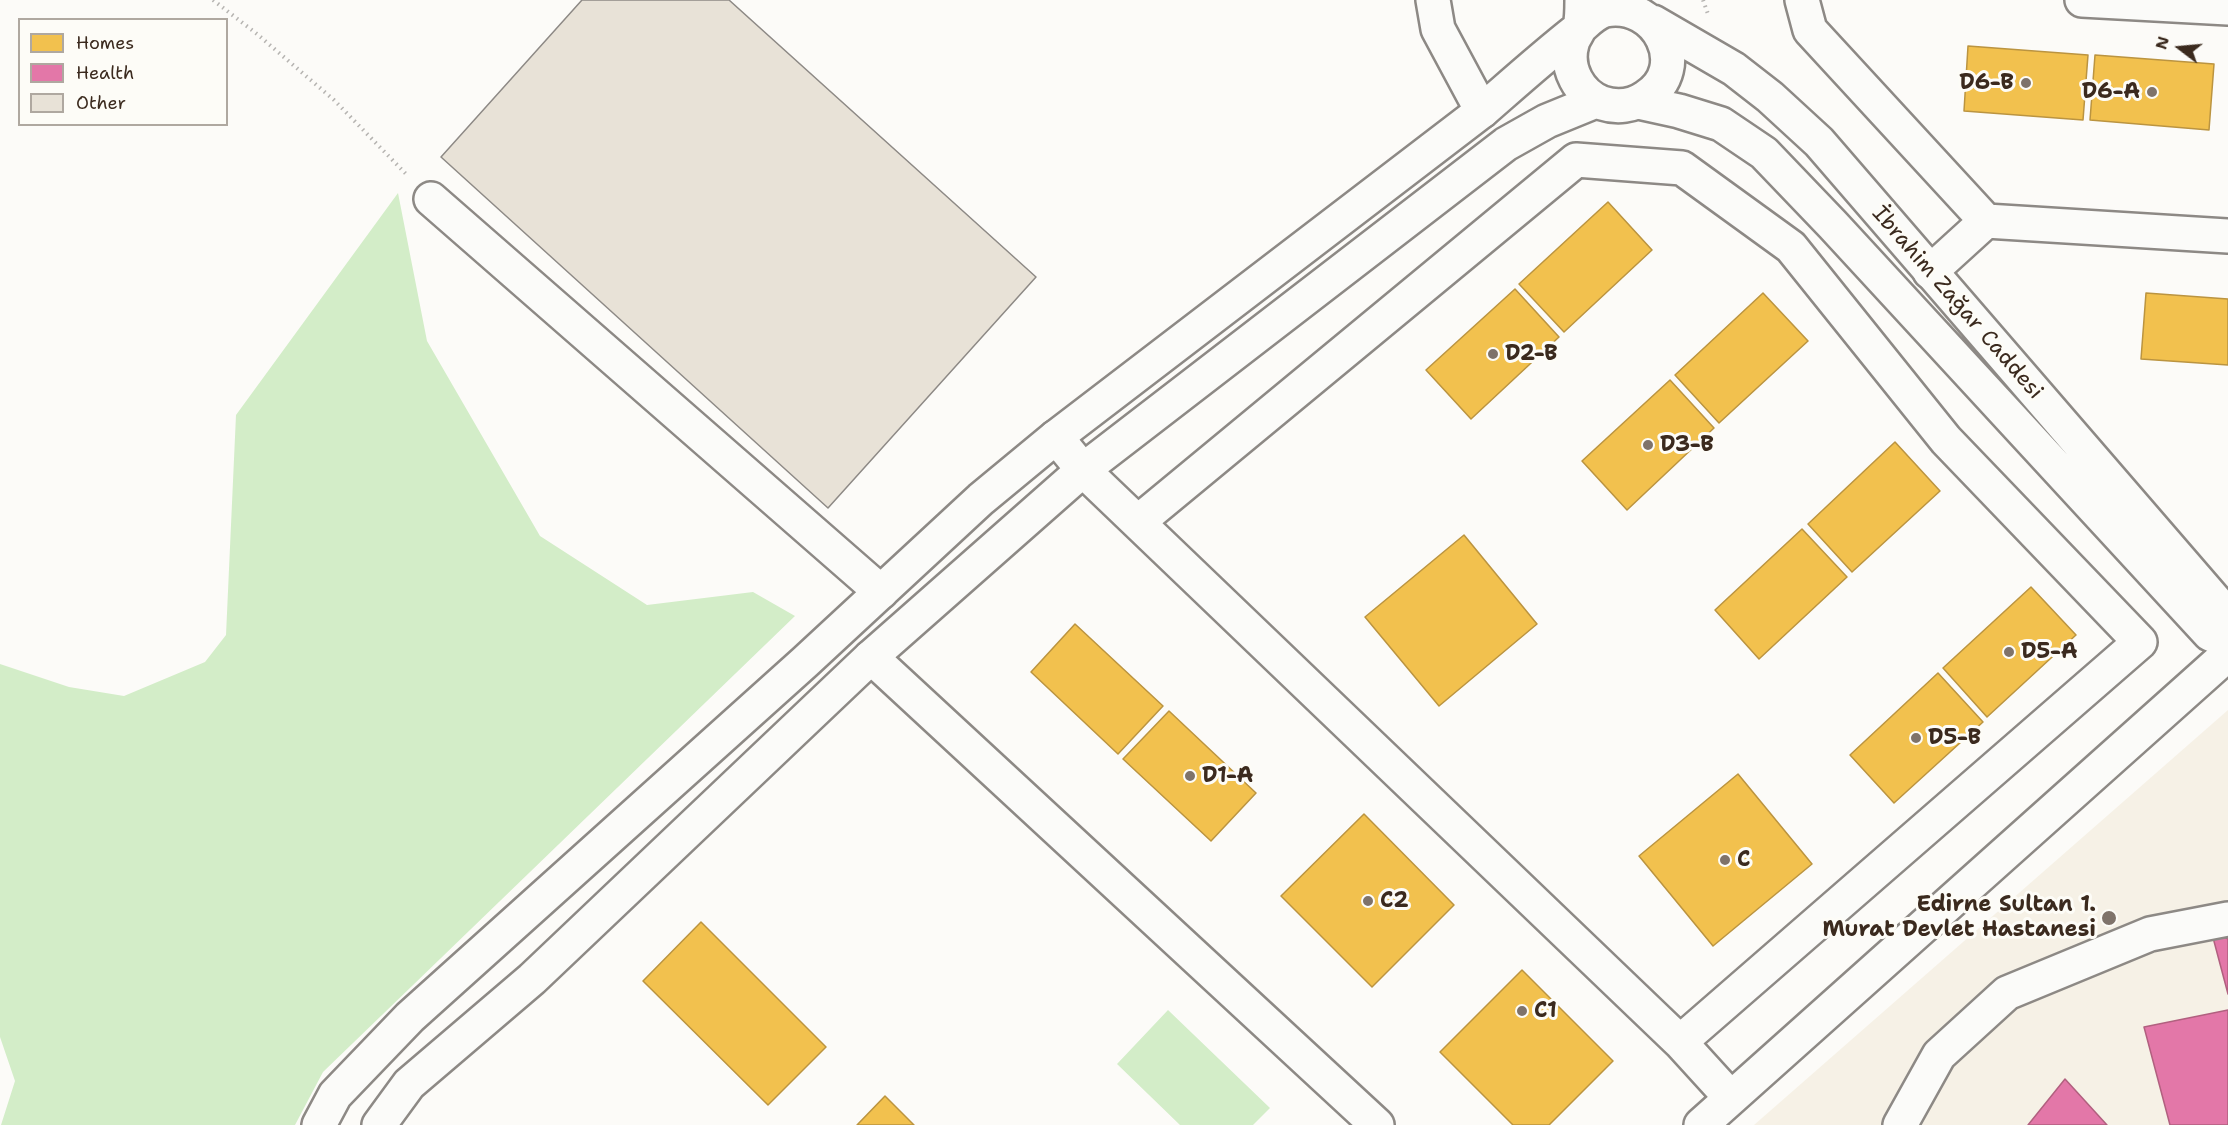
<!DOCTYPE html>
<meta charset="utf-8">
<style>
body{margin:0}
#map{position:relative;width:2228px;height:1125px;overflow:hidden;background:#fcfbf8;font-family:"Shantell Sans",sans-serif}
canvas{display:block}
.legend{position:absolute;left:18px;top:18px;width:210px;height:108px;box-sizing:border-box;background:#fdfcf7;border:2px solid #afa8a0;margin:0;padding:8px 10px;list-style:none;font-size:18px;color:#3b2a1e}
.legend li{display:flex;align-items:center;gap:12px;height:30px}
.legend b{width:30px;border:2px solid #afa8a0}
.north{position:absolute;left:2150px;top:18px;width:60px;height:60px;-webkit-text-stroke:4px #fdfcf7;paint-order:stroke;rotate:286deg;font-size:16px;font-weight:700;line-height:24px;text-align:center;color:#3b2a1e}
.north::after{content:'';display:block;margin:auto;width:21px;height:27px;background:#3b2a1e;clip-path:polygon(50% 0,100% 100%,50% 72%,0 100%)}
</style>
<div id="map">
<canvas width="2228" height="1125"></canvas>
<ul class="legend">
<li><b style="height:16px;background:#f2c14e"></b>Homes</li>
<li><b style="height:16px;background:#e377a8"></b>Health</li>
<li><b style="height:16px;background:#e8e2d7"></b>Other</li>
</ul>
<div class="north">N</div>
</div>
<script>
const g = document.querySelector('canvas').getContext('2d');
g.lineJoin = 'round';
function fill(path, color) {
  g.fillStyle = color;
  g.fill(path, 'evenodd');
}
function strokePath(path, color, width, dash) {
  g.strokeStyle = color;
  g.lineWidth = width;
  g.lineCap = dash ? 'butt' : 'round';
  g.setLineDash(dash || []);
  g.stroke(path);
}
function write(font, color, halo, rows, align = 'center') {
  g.font = font + ' "Shantell Sans",sans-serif';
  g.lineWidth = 6;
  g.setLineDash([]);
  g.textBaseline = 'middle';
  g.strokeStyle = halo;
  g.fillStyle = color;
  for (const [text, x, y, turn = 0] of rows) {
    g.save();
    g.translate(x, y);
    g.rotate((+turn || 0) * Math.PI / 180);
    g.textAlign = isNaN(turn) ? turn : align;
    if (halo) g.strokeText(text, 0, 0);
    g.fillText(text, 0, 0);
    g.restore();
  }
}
fill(new Path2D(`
 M2228,710V1125H1754Z`), '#f6f1e6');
fill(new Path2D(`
 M398,193L427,341L540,536L647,605L753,592L795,616L323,1072L295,1125H1L15,1081L0,1037V664L69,687L124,696L205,662L226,635L236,415Z
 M1168,1010L1270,1108L1253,1125H1180L1117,1064Z`), '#d3edc8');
const homes = new Path2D(`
 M1968,46L2088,55L2083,120L1964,111Z
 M2095,55L2214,64L2209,130L2090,120Z
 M1608,202L1652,250L1564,332L1519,284Z
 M1515,289L1559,337L1471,419L1426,370Z
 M1763,293L1808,341L1719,423L1675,375Z
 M2146,293L2228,299V365L2141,359Z
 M1670,380L1714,428L1627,510L1582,461Z
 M1895,442L1940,491L1852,572L1808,524Z
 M1802,529L1847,577L1759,659L1715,610Z
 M1464,535L1537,624L1439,706L1365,617Z
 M2031,587L2076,635L1987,717L1943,668Z
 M1075,624L1163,706L1118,754L1031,672Z
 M1938,673L1983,722L1894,803L1850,755Z
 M1169,711L1256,793L1211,841L1123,759Z
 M1738,774L1812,864L1713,946L1639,856Z
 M1364,814L1454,905L1372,987L1281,896Z
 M701,922L826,1047L768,1105L643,981Z
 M1522,970L1613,1061L1549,1125H1513L1440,1052Z
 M885,1096L914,1125H857Z`);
fill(homes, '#f2c14e');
strokePath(homes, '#bb9440', 1.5);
const health = new Path2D(`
 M2211,930L2228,939V994Z
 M2228,1010V1125H2170L2144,1027Z
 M2065,1079L2107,1125H2028Z`);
fill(health, '#e377a8');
strokePath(health, '#b1607f', 1.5);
const building = new Path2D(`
 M582,0H729L1036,277L828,508L441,157Z`);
fill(building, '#e8e2d7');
strokePath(building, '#8d8985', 1.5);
const minor = new Path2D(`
 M1433,0L1438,29L1482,111
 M1802,0L1810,30L1986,221L2228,236
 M2082,0L2228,8
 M431,199L881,592
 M1930,272L1986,221
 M1056,437L1083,470L1680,1042L1731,1098
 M1138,522L1576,160L1682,168L1791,247L1946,440L2140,642L1680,1042
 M871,657L1377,1125
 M1701,1125L2228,654
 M1900,1125L1939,1055L2007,993L2150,934L2228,919`);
const major = new Path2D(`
 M1653,22L1734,69L1770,97L1819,142L2224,611L2228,622
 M1638,102L1679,111L1721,124L1764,153L1833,225L2210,634L2228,642
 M319,1125L335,1095L410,1017L805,662L981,499L1056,437L1482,111C1513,84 1543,57 1576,31C1586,23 1592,14 1605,10C1658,0 1692,68 1646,97C1633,106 1617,108 1602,103C1579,94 1565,68 1572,44C1573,38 1578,33 1580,27C1582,19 1582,9 1582,0
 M379,1125L409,1084L532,979L871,657L1083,470L1506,144L1547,121L1596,101`);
strokePath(minor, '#8d8985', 38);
strokePath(major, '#8d8985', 38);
strokePath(new Path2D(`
 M213,0L257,34L334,100L408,176
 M1703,0L1708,14`), '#b6b4b1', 4, [1.5, 4.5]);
strokePath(minor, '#fbfbf9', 33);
strokePath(major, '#fbfbf9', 33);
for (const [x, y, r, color] of [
 [2026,83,6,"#7f736a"],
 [2152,92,6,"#7f736a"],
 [1493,354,6,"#7f736a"],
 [1648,445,6,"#7f736a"],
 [2009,652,6,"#7f736a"],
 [1916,738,6,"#7f736a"],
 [1190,776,6,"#7f736a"],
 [1725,860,6,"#7f736a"],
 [1368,901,6,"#7f736a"],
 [2109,918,8,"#7f736a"],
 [1522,1011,6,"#7f736a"]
]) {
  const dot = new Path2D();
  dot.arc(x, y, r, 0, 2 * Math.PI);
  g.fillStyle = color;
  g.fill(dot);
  strokePath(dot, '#fdfcf7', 2);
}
write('bold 22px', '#3b2a1e', '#fdfcf7', [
 ["D6-B",2014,83,"right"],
 ["D6-A",2140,92,"right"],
 ["D2-B",1505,354],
 ["D3-B",1660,445],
 ["D5-A",2021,652],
 ["D5-B",1928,738],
 ["D1-A",1202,776],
 ["C",1737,860],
 ["C2",1380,901],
 ["Edirne Sultan 1.",2096,905,"right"],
 ["Murat Devlet Hastanesi",2096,930,"right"],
 ["C1",1534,1011]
], 'left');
write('22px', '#3b2a1e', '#fdfcf7', [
 ["İbrahim Zağar Caddesi",1957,303,49]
]);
</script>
